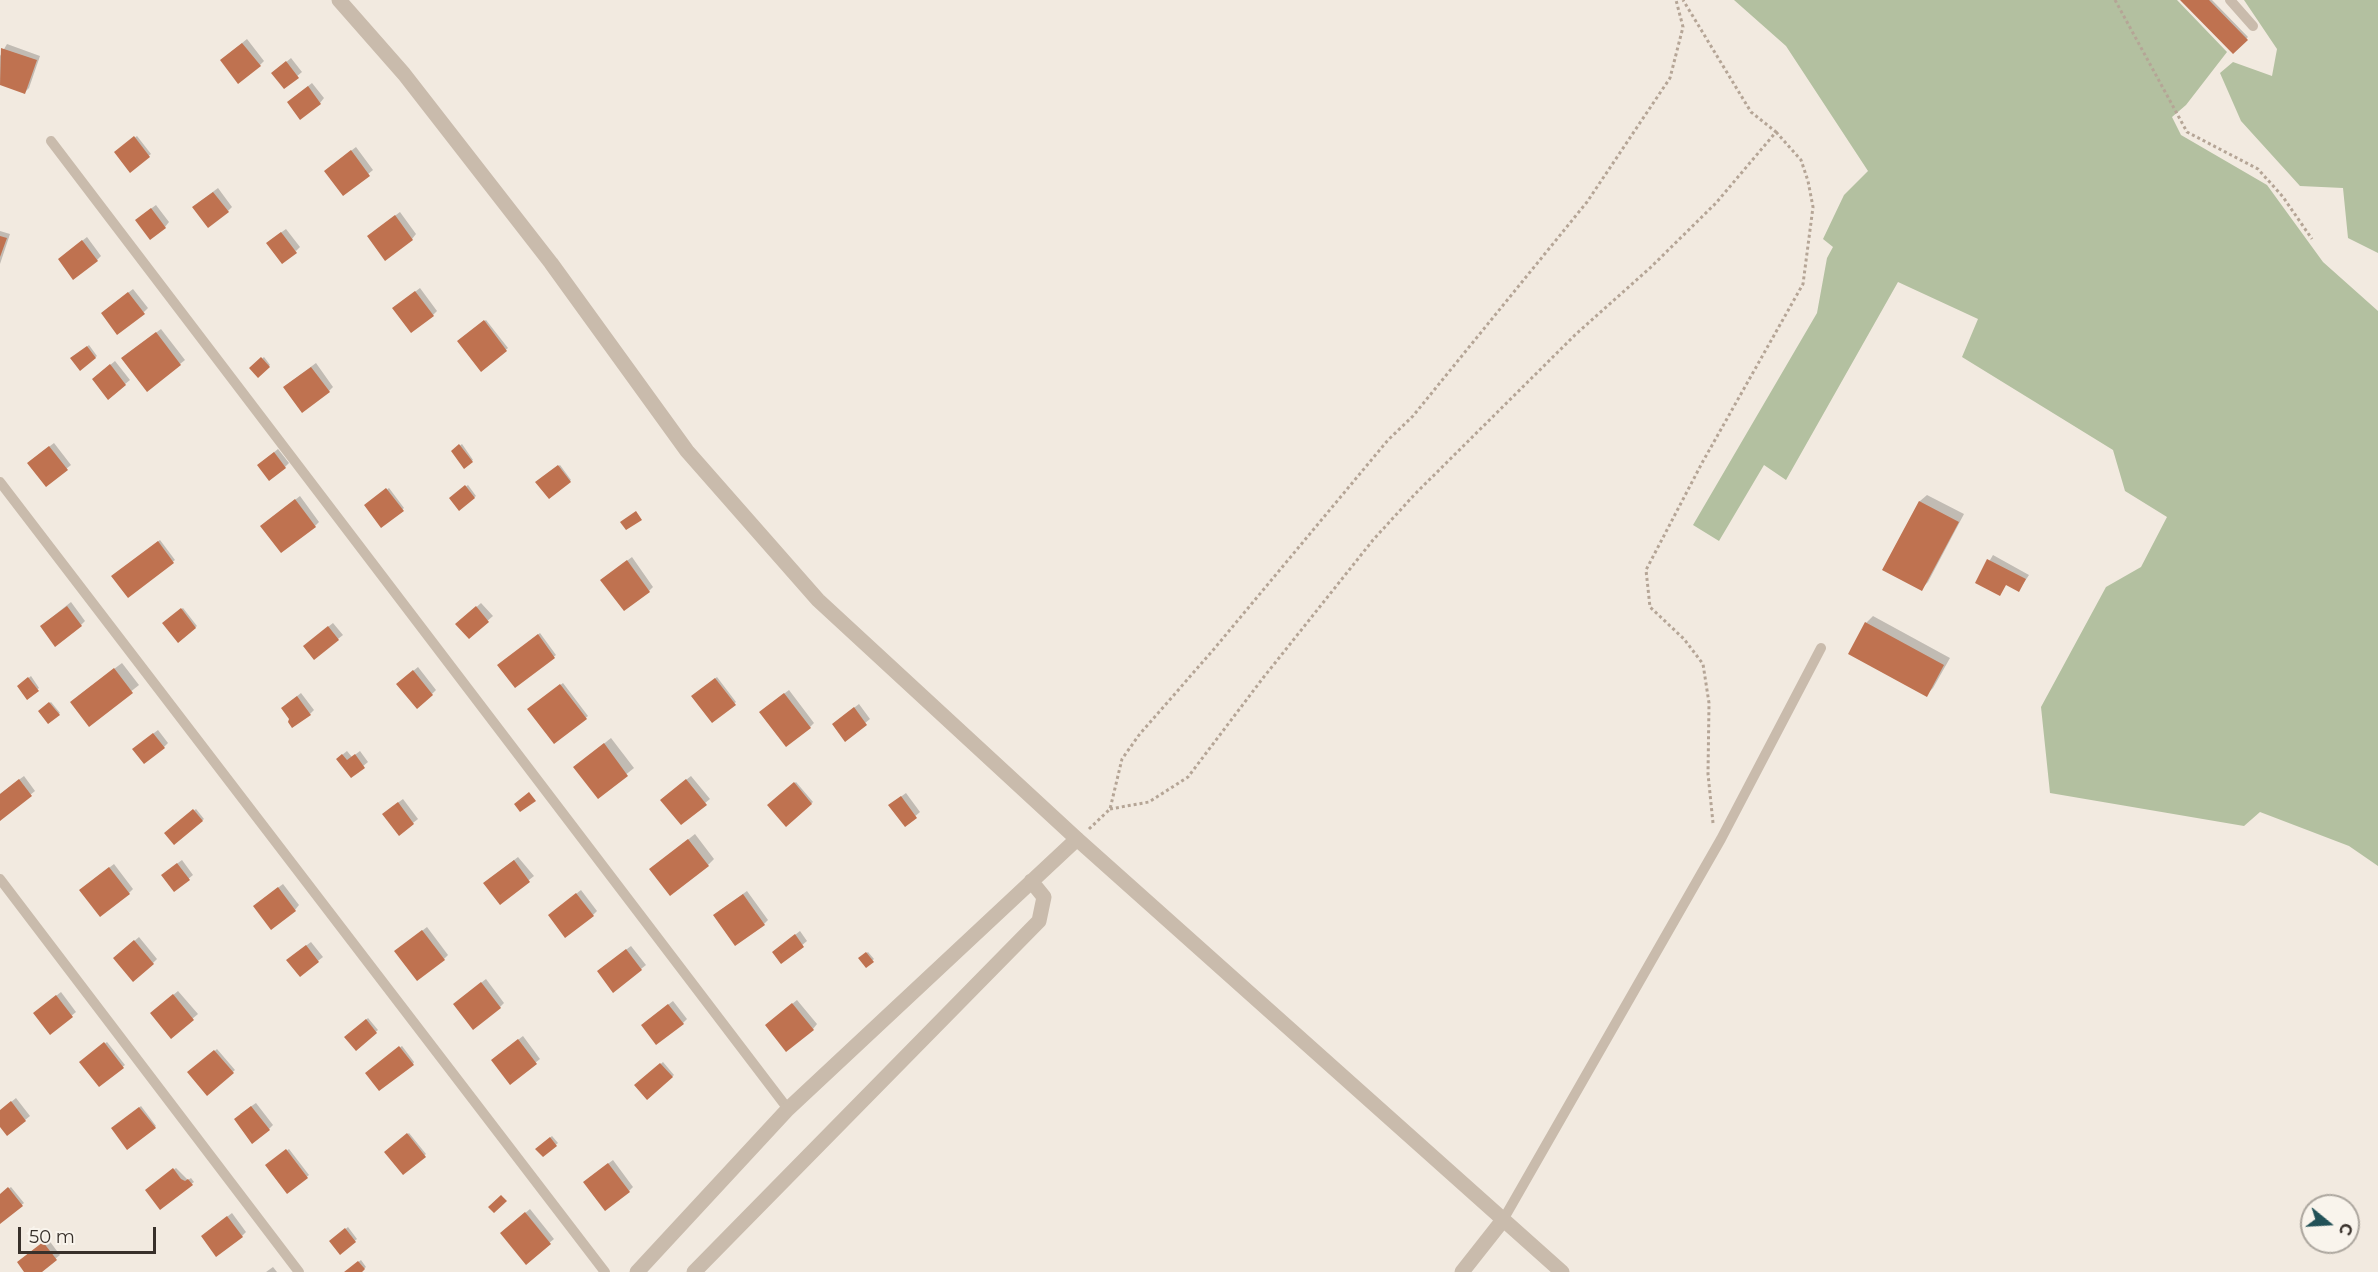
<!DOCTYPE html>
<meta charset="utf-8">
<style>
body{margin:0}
#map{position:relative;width:2378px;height:1272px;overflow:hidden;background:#f2eae0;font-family:Montserrat,sans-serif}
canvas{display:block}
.north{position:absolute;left:2300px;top:1194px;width:60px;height:60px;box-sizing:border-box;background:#f9f4ec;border:2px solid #aca69e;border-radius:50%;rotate:108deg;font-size:16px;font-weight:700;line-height:24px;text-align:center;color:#38302a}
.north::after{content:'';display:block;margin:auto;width:21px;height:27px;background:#225157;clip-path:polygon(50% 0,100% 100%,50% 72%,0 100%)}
.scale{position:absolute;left:18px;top:1227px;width:138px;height:27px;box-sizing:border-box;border:3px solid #38302a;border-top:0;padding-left:8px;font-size:18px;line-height:21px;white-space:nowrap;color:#38302a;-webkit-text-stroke:4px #f9f4ec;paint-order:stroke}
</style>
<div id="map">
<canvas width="2378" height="1272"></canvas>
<div class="north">С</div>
<div class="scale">50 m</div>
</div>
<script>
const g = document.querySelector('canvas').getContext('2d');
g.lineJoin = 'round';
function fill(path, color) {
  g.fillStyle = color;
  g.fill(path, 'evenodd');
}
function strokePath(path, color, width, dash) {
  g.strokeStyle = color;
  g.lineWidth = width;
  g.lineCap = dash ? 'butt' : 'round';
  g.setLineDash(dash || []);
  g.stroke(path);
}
fill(new Path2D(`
 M1734,0H2177L2227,52L2186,105L2172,117L2181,135L2267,185L2323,262L2378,311V866L2349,846L2260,812L2244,826L2050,793L2041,707L2106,587L2141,567L2167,517L2125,491L2113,450L1962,357L1978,319L1898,282L1786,480L1764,465L1719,541L1693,525L1817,313L1827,258L1833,247L1823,239L1844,195L1868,171L1786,46Z
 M2244,0H2378V253L2348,238L2343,188L2300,186L2241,121L2220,73L2233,62L2272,76L2277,49Z`), '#b3c0a0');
fill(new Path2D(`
 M2182,0H2212L2248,37L2233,52Z
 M247,39L264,61L260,65L226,56Z
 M7,44L40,56L29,88L25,92L0,83V56Z
 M291,58L302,72L284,87L278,69Z
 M312,83L324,98L320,103L293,98Z
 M137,136L151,154L130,170L116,152Z
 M356,147L373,170L344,194L330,167Z
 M218,188L232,207L228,211L198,203Z
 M156,205L169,222L165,227L141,216Z
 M400,212L416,234L412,239L373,232Z
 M286,229L300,247L296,251L272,239Z
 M0,231L10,234L0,264Z
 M87,237L101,256L97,260L64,255Z
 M420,288L437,311L433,315L399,304Z
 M133,289L148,308L144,312L107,309Z
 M486,320L508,348L481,370L459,341Z
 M161,329L185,360L180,364L127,354Z
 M89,345L97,356L80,369L72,359Z
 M264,357L270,365L258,376L251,368Z
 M115,361L130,380L108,398L98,375Z
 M316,363L333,387L329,391L289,383Z
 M54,443L71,465L46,485L33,459Z
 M462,444L473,460L464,467L453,451Z
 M278,449L289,463L285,467L263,461Z
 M560,465L571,480L549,497L537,482Z
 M468,485L476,496L459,509L451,498Z
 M389,488L404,508L381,526L366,506Z
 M1927,495L1964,514L1928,582L1921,589L1884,569L1920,501Z
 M300,496L319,522L315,526L266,522Z
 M160,540L175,560L128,596L113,576Z
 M1993,555L2029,575L2019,590L2008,578L2000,595L1977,582Z
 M632,557L653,587L649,591L607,576Z
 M71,602L85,621L81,625L46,622Z
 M481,603L493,616L469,637L462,620Z
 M183,608L197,626L178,641L164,623Z
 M1873,616L1950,658L1933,688L1926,695L1850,653L1866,623Z
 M333,623L343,635L314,658L309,642Z
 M540,633L556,655L515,686L499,665Z
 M122,663L139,685L89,725L78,696Z
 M418,667L436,690L432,694L402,680Z
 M31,676L39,688L28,697L19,686Z
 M717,677L736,702L712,721L693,696Z
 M563,683L588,716L555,742L529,709Z
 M789,690L814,723L810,727L765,708Z
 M301,693L314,710L310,714L287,704Z
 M51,702L60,713L48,722L40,711Z
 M859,704L870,719L845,740L838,720Z
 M158,730L168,743L164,747L138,745Z
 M611,738L634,768L598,797L575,767Z
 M347,751L352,757L360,751L368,762L351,776L342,755Z
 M24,776L35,791L0,819V794Z
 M691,776L710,799L681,823L666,796Z
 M796,782L813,802L786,825L769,805Z
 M906,793L920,812L905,825L895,801Z
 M403,799L418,819L399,834L388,810Z
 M196,809L204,819L174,843L166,833Z
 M695,834L714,859L708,865L651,869Z
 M518,857L534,876L500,903L489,879Z
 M182,860L193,875L175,890L167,871Z
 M114,864L133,889L129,893L85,886Z
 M283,884L299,905L295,910L259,902Z
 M581,890L597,911L593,915L554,911Z
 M747,891L768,920L764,924L719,911Z
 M427,927L448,955L444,959L401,947Z
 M800,931L807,941L782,962L778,948Z
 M139,937L157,959L153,963L119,954Z
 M311,942L323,957L300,975L292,956Z
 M631,946L646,965L641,969L603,967Z
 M868,952L874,959L866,966L860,958Z
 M486,979L504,1003L500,1007L459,1000Z
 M178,991L198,1014L171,1037L156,1009Z
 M61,992L76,1012L51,1033L39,1009Z
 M797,1000L817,1024L813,1029L771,1021Z
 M673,1001L687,1019L683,1023L647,1021Z
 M368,1018L378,1030L356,1049L346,1037Z
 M523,1036L540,1059L510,1083L497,1056Z
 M107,1042L125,1065L99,1085L81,1062Z
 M402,1046L414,1062L413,1064L367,1073Z
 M217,1049L235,1070L207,1094L189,1073Z
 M663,1062L674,1075L647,1098L636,1085Z
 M16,1098L30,1116L8,1134L0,1125V1111Z
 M256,1103L273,1125L269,1129L240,1114Z
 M141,1106L156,1126L127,1148L113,1129Z
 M409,1133L426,1154L404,1173L386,1152Z
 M552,1136L558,1143L543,1155L537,1149Z
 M289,1149L309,1175L287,1192L267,1165Z
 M613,1160L633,1187L629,1191L589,1178Z
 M176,1168L188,1180L191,1178L194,1182L160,1208L147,1190Z
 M11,1187L24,1203L0,1222V1195Z
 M530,1209L554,1239L526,1262L506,1229Z
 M232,1213L246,1232L242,1236L207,1232Z
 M348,1227L357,1239L340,1253L331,1241Z
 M48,1239L60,1255L39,1272H26L23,1258Z
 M361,1260L366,1267L360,1272H346Z
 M273,1267L277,1272H266Z`), '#0003');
fill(new Path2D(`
 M2180,0H2209L2248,40L2233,54Z
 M242,43L261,66L238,84L220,60Z
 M1,48L37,60L25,94L0,85Z
 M286,61L299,78L284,89L271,73Z
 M308,86L321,104L300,120L287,102Z
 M134,136L150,157L130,173L114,152Z
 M351,150L370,176L343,196L324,171Z
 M213,192L229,212L208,228L192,207Z
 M151,208L166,228L150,240L135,220Z
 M395,215L413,240L385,261L367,236Z
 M281,232L297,253L282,264L266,243Z
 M0,236L7,238L0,257Z
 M82,240L98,261L73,280L58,259Z
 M415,291L434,316L411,333L392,308Z
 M128,292L145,314L117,335L101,313Z
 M484,320L507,351L481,372L457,341Z
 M156,332L181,365L147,392L121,358Z
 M87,346L96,358L80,371L70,358Z
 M261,357L270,367L258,378L249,368Z
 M110,364L126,385L108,400L92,379Z
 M311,367L330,392L302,413L283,387Z
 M459,444L473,462L464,469L451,451Z
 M49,446L68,470L46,487L27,463Z
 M274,452L286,468L269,481L257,465Z
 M558,465L571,482L549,499L535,482Z
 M465,485L475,498L459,511L449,498Z
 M386,488L404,511L381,528L364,505Z
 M295,499L316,527L281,553L260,526Z
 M1919,501L1959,522L1922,591L1882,570Z
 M636,511L642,520L626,530L620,522Z
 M158,541L174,563L128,598L111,576Z
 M1987,559L2026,579L2019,592L2006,585L2000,596L1975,583Z
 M627,560L650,592L624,611L600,580Z
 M67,606L82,626L55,647L40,626Z
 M476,606L489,622L469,639L455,624Z
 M181,608L196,628L178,643L162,623Z
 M1865,622L1944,665L1927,697L1848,654Z
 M328,626L339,640L314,660L303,646Z
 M538,634L555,658L515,688L497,665Z
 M114,668L133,693L89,727L70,702Z
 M413,670L433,695L417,709L396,684Z
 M28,677L39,691L27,700L17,686Z
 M715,678L736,705L712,723L691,696Z
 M560,684L587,719L554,744L527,709Z
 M784,693L811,728L786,747L759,712Z
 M297,696L311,715L292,728L288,722L289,719L281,708Z
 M49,702L60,715L48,724L38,711Z
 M854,707L867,725L845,742L832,724Z
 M153,733L165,748L144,764L132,749Z
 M604,743L628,776L598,799L573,767Z
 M342,754L347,760L355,754L365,768L351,778L336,759Z
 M19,779L32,796L0,821V794Z
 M686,779L707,805L681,825L660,800Z
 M794,782L812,804L786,827L767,805Z
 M529,792L536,801L520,812L514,804Z
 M901,796L917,818L905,827L888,805Z
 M398,802L414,824L399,836L382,814Z
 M193,809L203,821L174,845L164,833Z
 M688,839L709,866L670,896L649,869Z
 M514,860L530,882L500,905L483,883Z
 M177,863L190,880L174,892L161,875Z
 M109,867L130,894L100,917L79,890Z
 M278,887L296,911L271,930L253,906Z
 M576,893L594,916L565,938L548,915Z
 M743,894L765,925L735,946L713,915Z
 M422,930L445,960L417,981L394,951Z
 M795,934L804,947L781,964L772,952Z
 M134,940L154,964L133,982L113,958Z
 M306,945L319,962L300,977L286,960Z
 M626,949L642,970L613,993L597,971Z
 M866,952L874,962L866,968L858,958Z
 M481,982L501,1008L473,1030L453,1004Z
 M173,994L194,1020L171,1039L150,1013Z
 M56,995L73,1017L50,1035L33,1013Z
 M792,1003L814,1030L786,1052L765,1025Z
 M668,1004L684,1024L656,1045L641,1025Z
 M366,1019L377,1033L356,1051L344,1037Z
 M518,1039L537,1064L510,1085L491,1060Z
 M104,1042L124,1068L99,1087L79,1062Z
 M399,1046L414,1065L379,1091L365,1073Z
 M214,1050L234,1073L207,1096L187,1072Z
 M660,1063L673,1077L647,1100L634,1085Z
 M11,1101L26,1121L7,1136L0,1127V1110Z
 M251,1106L270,1130L252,1144L234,1119Z
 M139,1107L156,1128L127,1150L111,1128Z
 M407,1133L426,1157L403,1175L384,1152Z
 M550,1137L557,1146L543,1157L535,1149Z
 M286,1149L308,1178L287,1194L265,1165Z
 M608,1163L630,1192L605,1211L583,1182Z
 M173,1168L181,1179L185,1181L188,1179L193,1185L160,1210L145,1190Z
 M8,1187L23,1206L0,1224V1194Z
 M501,1195L507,1201L494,1213L488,1207Z
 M525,1212L551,1244L526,1265L500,1233Z
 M227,1216L243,1237L216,1257L201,1236Z
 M345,1228L356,1242L340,1255L329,1241Z
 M43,1242L57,1260L42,1272H24L17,1262Z
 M358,1261L365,1269L362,1272H344Z`), '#bf7250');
strokePath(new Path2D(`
 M2115,0L2187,132L2258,169L2283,197L2312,239
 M1110,809L1149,802L1188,777L1263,678L1373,540L1415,494L1576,334L1650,268L1716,203L1776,132L1751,112L1683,0
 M1713,823L1708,774L1709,703L1703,664L1684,639L1650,607L1646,570L1702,463L1803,284L1813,207L1808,181L1801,160L1776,132
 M1089,829L1110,809L1122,759L1139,735L1214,649L1388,440L1413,416L1587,202L1670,78L1683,27L1676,0`), '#b5a596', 3, [3, 3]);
strokePath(new Path2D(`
 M2230,0L2253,26
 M51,141L788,1109
 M0,482L605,1272
 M0,879L299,1272
 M1503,1220L1721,839L1821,648`), '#c9bbac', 10);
strokePath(new Path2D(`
 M637,1272L788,1109L1077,839
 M694,1272L1039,921L1044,897L1031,881
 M1462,1272L1503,1220`), '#c9bbac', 15);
strokePath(new Path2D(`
 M339,0L404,74L551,263L687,451L818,600L1077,839L1562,1272`), '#c9bbac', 15);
</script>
